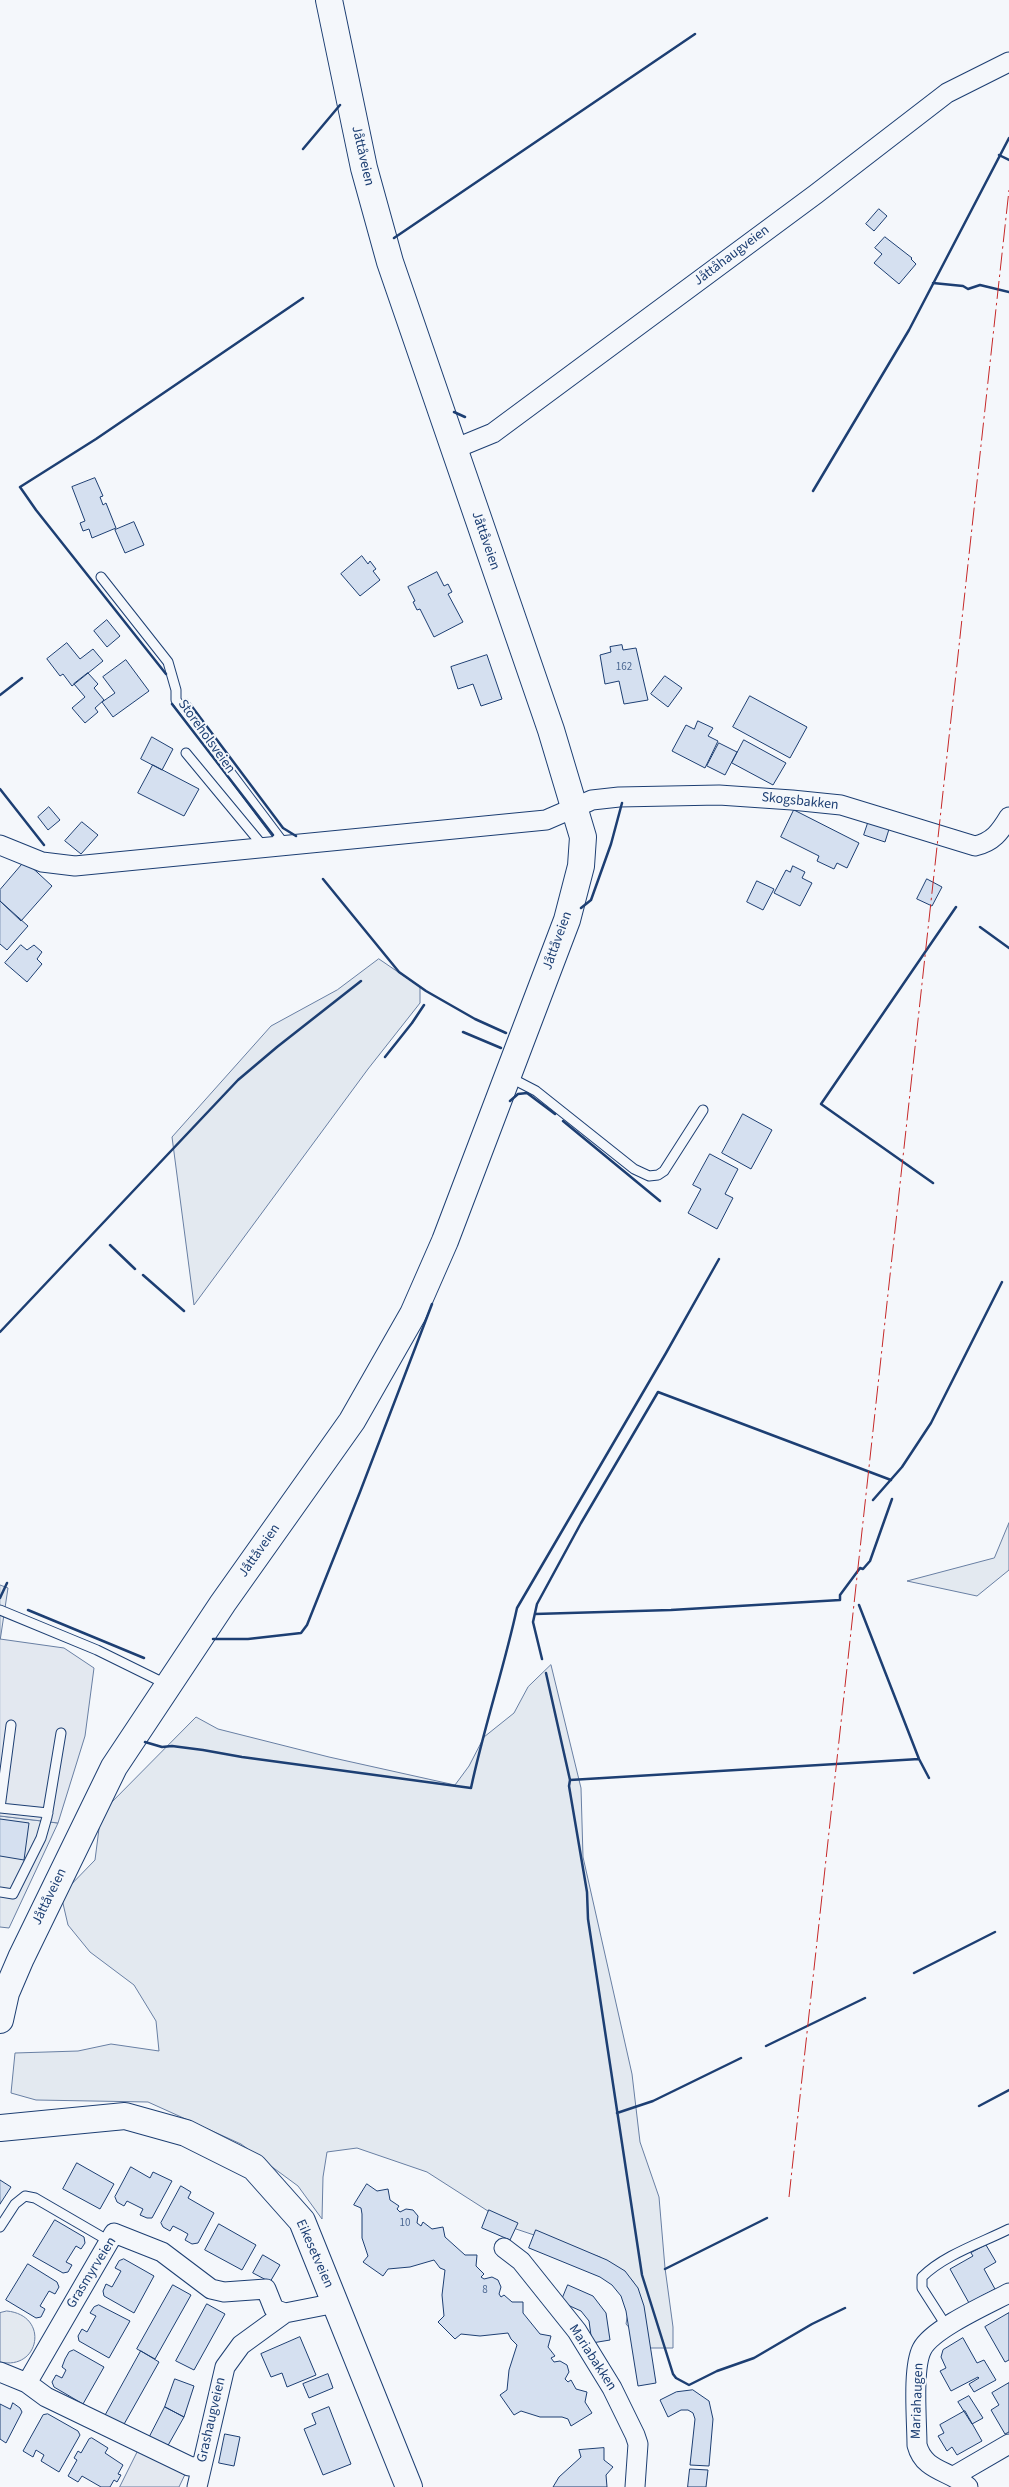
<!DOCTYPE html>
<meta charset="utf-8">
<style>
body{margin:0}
canvas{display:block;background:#f4f7fb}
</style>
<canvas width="1009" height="2487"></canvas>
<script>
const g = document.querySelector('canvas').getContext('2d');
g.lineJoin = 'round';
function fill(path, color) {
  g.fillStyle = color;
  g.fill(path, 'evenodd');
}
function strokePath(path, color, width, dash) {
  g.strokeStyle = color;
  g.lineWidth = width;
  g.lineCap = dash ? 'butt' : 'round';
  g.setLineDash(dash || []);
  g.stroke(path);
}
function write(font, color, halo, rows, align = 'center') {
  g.font = font + ' "Source Sans 3",sans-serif';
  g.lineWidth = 4;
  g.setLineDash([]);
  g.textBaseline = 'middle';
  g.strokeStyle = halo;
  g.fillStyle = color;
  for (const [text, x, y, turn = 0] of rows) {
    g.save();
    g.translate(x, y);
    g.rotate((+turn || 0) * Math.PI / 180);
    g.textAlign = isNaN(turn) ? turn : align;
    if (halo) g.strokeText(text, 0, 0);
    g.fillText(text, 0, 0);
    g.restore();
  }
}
const green = new Path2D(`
 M379,959L420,987V1003L368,1069L194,1305L172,1137L271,1026L337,990Z
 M1009,1523V1570L977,1596L907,1581L994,1558Z
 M0,1585L8,1588L0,1641Z
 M551,1665L581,1788L583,1857L632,2074L640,2142L659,2197L665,2268L673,2327V2348H647L626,2324L633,2281L600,2257L516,2229L427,2172L357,2148L327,2152L323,2177L322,2219L298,2186L241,2144L148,2102L36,2100L11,2093L15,2053L78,2051L111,2044L159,2051L156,2021L134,1985L90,1952L68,1925L61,1895L95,1860L101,1813L196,1717L218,1729L329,1757L455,1785L469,1766L484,1737L514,1713L528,1687Z
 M0,1816L58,1823L9,1928L0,1927Z
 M7,2311C50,2315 40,2371 0,2362V2313Z`);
fill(green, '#e3e9f0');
strokePath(green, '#687fa3', 1);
const parking = new Path2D(`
 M0,1639L64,1648L94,1668L85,1736L58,1823L0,1816Z
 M142,2443L189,2466L179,2487H120Z`);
fill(parking, '#e3e8f0');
strokePath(parking, '#687fa3', 1);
const building = new Path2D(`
 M879,209L887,216L874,231L866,224Z
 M885,237L912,258L911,259L916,264L899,284L874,263L882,254L875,248Z
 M95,478L103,496L100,497L103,505L106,503L116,528L92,538L89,529L83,531L80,523L85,521L72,487Z
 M134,522L144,545L125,553L115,530Z
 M362,556L368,564L370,561L376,569L373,571L380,580L360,596L341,574Z
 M437,572L444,586L448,584L452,592L448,594L463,622L434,637L420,609L417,610L413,602L415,601L408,587Z
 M107,620L120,636L107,647L94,631Z
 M67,643L80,659L93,649L103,661L72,686L63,674L60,676L47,659Z
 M622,645L623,650L636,648L648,700L624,704L619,681L605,684L600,655L611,652L610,647Z
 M487,655L502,699L481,706L473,684L458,689L451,667Z
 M126,660L149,691L113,717L102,702L115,693L103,677Z
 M88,673L98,684L94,688L104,700L95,708L98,712L85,723L72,708L85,697L74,684Z
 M665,676L682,688L668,707L651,694Z
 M750,696L807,727L790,758L733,727Z
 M698,721L713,728L708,736L718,741L705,768L672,751L686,725L694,729Z
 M152,737L173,749L162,770L141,759Z
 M744,740L786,763L773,785L732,763Z
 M719,743L737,752L725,775L707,766Z
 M153,765L199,789L184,816L138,793Z
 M49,807L60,820L48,830L38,817Z
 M794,810L859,843L847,868L837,863L834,869L817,861L819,856L781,837Z
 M869,820L890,826L885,842L864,835Z
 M82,822L98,835L81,854L65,841Z
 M25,861L52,886L21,921L0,901V890Z
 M793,866L805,872L802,878L812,883L800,906L774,893L786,870L790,872Z
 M927,879L942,887L932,906L917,899Z
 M757,881L774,889L763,910L747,902Z
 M0,901L28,926L7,950L0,944Z
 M21,945L27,950L34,945L42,952L37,959L42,964L27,982L5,963Z
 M743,1114L772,1130L751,1169L722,1153Z
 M710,1154L738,1169L725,1194L733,1198L717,1229L688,1213L701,1189L693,1185Z
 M0,1819L29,1823L24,1860L0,1856Z
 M77,2163L114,2184L100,2209L63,2189Z
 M131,2167L150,2178L153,2172L172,2181L152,2218H147L140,2215L143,2209L127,2201L124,2206L117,2202L115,2197Z
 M0,2180L11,2187L0,2204Z
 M367,2184L377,2191L388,2189L390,2200L399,2206L397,2209L400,2212L406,2209L413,2210L418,2216L417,2223L421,2226L423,2222L432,2229L443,2227L445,2237L465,2255H477L476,2266L484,2274L481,2277L484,2279L492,2277L498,2280L501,2287L499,2294L501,2297L504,2295L512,2302H523V2313L540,2334L551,2336L548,2347L555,2356L551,2358L554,2362L560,2361L567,2365L569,2372L565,2379L568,2382L571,2380L576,2389L587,2392L585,2402L592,2413L571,2426L568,2419L562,2417H540L521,2411L514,2415L500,2395L507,2390L509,2370L517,2345L511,2339L508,2333L480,2336L461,2334L455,2339L438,2322L444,2316L442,2295L445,2270L440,2268L434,2260L410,2267L388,2269L383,2276L363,2262L368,2256L362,2238V2214L361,2208L354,2205Z
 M181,2186L191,2192L188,2198L214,2213L198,2243L192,2244L185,2240L188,2234L181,2230L173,2226L170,2231L163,2227L161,2223Z
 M489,2210L518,2223L510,2240L482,2228Z
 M55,2220L84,2237L85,2243L81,2249L76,2246L66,2262L72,2265L68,2272L63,2273L33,2256Z
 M219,2224L256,2245L242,2270L205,2250Z
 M536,2230L607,2260L625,2271L638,2288L644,2306L656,2383L638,2386L626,2311L621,2296L612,2285L600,2277L529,2248Z
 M986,2245L996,2262L984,2269L995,2289L969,2303L950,2269L973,2256L971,2253Z
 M263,2255L280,2265L270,2282L253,2273Z
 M124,2259L154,2276L134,2313L104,2296L103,2291L106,2284L112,2287L121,2271L115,2268L119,2261Z
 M28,2264L57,2282L59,2287L55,2294L49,2291L40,2306L45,2309L41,2317L36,2318L6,2300Z
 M173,2285L191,2295L155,2359L137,2349Z
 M568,2285L593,2296L606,2313L610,2340L592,2343L589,2321L581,2311L561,2302Z
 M207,2304L225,2314L194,2370L176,2361Z
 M99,2305L130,2321L109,2358L79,2341L78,2336L82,2329L87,2332L96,2316L90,2313L94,2307Z
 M1009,2313V2360L1005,2362L985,2327Z
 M300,2337L316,2375L287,2387L282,2373L271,2377L261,2354Z
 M963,2338L977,2363L984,2360L996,2380L974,2392L969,2384L979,2378L978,2377L951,2391L940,2371L946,2368L941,2357L943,2350Z
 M74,2350L104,2367L83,2404L54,2387L52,2382L56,2375L62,2378L66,2370L62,2367L65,2359L69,2352Z
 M141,2351L159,2362L123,2426L105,2416Z
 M328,2374L333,2388L309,2398L303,2384Z
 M175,2379L194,2386L184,2417L165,2407Z
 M1009,2383V2432L1005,2434L991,2410L999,2405L992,2393Z
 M693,2390L709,2401L713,2419L709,2466L690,2465L695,2419L693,2413L688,2410H681L668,2417L660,2400L676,2392Z
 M969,2396L983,2418L972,2424L958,2402Z
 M13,2403L20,2408L22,2412L6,2443L0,2439V2404L10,2409Z
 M165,2407L184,2417L166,2449L148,2440Z
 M329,2407L351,2464L323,2475L304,2429L316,2424L312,2414Z
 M965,2411L982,2441L957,2455L952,2447L947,2451L938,2436L944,2433L940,2425Z
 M48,2414L78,2431L80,2435L59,2472L41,2461L44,2455L36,2450L33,2457L23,2451L43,2415Z
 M225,2434L240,2437L234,2466L219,2463Z
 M92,2438L108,2448L105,2453L123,2465L118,2474L121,2475L117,2482L114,2480L110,2487H101L82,2476L78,2482L68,2476L77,2460L74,2458L78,2451L81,2453L89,2439Z
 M604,2448V2460L613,2467L606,2475L607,2487H553L559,2477L581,2457L579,2450Z
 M690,2469L708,2470L706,2487H688Z`);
fill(building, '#d5e0f0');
strokePath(building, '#1d3f73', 1);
const lane = new Path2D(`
 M101,577L168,662L176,690V700L285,845
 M186,753L263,846
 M509,1077L536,1091L634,1169L649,1176L658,1175L664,1171L703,1110
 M0,1610L97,1650L166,1684
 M0,1808L11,1725
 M0,1808L48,1813
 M0,1892L13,1894L41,1838L47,1817L61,1733
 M0,2227L15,2204L25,2196L35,2198L109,2241
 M947,2327L922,2288V2277C944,2255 981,2243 1009,2229`);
const street = new Path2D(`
 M454,449L493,433L816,194L947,93L1009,62
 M0,845L42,862L75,866L546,820L592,800L619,797L719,795L792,800L841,805L975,846C993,842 1000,832 1009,817
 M504,2248L521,2261L577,2331L612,2388L635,2435L638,2444L635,2487
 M0,2372L27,2383L46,2397L189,2466L201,2468
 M27,2383L114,2233L162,2252L211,2289L224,2292L266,2289L274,2309L285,2313
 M954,2476L1009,2444
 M197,2487L225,2367L241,2345L285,2313L336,2303
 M968,2487C950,2470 924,2472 917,2445C917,2422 912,2368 922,2349C932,2329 988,2304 1009,2293`);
const secondary = new Path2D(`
 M0,2020L6,1993L21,1958L114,1767L223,1603L352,1421L413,1314L445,1241L567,920L581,866L583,837L551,730L390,262L364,168L329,0
 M0,2128L125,2116L186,2133L254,2167L302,2221L409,2487`);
strokePath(lane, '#1d3f73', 11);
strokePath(street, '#1d3f73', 21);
strokePath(secondary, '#1d3f73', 28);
strokePath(lane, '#f4f7fb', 9);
strokePath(street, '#f4f7fb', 19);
strokePath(secondary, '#f4f7fb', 26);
strokePath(new Path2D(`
 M303,149L340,105
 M999,155L1009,160
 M394,238L695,34
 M933,283L963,286L968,289L980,285L1009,292
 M454,412L465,417
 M813,491L909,330L1009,138
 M166,674L36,510L20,487L96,439L303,298
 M0,695L22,678
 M187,700L283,828L296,836
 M172,704L273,835
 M0,789L44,845
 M323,879L399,972L426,991L475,1019L506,1033
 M581,908L591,900L611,844L622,803
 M980,927L1009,948
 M463,1032L501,1048
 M385,1057L412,1023L424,1005
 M510,1101L518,1094L527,1093L555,1114
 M563,1121L660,1201
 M933,1183L821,1104L956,907
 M110,1245L135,1269
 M143,1275L184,1311
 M0,1332L238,1080L277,1047L361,981
 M873,1500L902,1467L931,1423L1002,1282
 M0,1598L7,1583
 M859,1605L919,1759L929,1778
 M28,1610L144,1658
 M535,1614L671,1610L840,1600V1595L860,1568L863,1569L870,1561L892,1499
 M213,1639H248L301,1633L307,1625L360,1492L432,1304
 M542,1659L533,1622L537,1604L581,1523L658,1392L891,1480
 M546,1673L570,1780L569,1786L587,1892L588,1919L642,2275L673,2374L676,2378L689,2385L717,2371L754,2358L812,2324L845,2308
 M145,1742L162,1747L172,1746L203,1750L242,1757L471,1788C484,1727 504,1668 517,1608L666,1353L719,1259
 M570,1780L919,1759
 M914,1973L995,1932
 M766,2046L865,1998
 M979,2106L1009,2090
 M617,2113L653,2101L741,2058
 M665,2269L767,2218`), '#1d3f73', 2.5);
strokePath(new Path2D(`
 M789,2197L1009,190`), '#c62828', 1, [18, 4, 2.5, 4]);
write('11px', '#4b6792', null, [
 ["162",624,668],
 ["10",405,2224],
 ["8",485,2291]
]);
write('14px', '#1d3f73', '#f4f7fb', [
 ["Jåttåveien",362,156,77],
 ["Jåttåhaugveien",732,256,-37],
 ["Jåttåveien",485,541,71],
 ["Storeholsveien",206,737,54],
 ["Skogsbakken",800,802,6],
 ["Jåttåveien",558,941,-70],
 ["Jåttåveien",260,1551,-55],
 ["Jåttåveien",50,1897,-64],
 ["Eikesetveien",314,2254,66],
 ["Grasmyrveien",92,2273,-58],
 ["Mariabakken",592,2358,57],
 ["Mariahaugen",918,2401,-88],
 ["Grashaugveien",212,2420,-77]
]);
</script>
